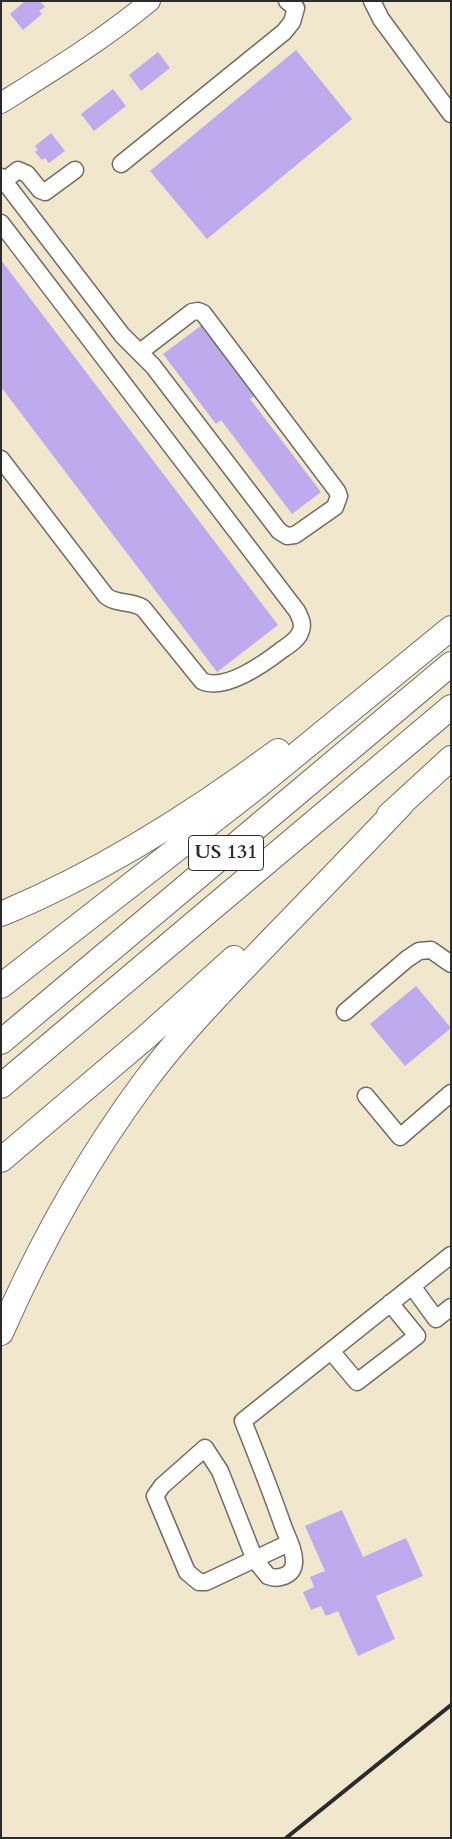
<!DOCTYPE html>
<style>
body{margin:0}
#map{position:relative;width:452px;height:1839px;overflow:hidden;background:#f1e7cd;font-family:Cardo,serif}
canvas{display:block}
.frame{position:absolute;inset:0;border:2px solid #2b2b2b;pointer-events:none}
</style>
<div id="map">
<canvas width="452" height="1839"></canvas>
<div class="frame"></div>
</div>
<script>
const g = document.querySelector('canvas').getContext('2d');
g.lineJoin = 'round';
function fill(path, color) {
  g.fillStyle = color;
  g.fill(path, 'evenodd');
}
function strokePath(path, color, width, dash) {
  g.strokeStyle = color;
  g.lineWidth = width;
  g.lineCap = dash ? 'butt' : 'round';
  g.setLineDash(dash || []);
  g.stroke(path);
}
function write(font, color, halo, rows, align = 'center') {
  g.font = font + ' Cardo,serif';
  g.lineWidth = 4;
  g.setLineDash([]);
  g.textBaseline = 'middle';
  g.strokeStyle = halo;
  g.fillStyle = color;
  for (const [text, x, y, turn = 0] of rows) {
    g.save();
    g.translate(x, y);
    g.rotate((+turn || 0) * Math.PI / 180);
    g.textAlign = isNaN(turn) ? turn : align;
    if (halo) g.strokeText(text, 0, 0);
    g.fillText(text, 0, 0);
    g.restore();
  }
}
fill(new Path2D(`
 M25,1H40L45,7L39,11L42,14L23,30L10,14Z
 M296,50L352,119L207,239L150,171Z
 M158,52L170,68L141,91L129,75Z
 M113,89L126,106L94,131L81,114Z
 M51,133L65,151L49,163L45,158L42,160L35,152L38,150L35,146Z
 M1,260L278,625L217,672L1,387Z
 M202,325L256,395L250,399L321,492L292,514L221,420L216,424L163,354Z
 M416,986L451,1028L405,1066L370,1024Z
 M342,1510L363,1557L406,1538L423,1576L376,1596L395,1639L358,1656L338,1611L326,1616L321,1606L311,1610L303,1592L314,1587L310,1577L325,1571L305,1526Z`), '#bfaaee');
const minor = new Path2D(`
 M372,1L381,19L451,114
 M121,164L284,32L292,22L296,8L287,1
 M1,177L122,335L153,366L279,531L287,536L295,535L335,507L339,496L337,491L203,313L198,311L192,312L140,352
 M4,181L18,170L27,174L40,190L45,192L75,170
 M1,223L297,611C301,619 304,625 300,633C297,640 289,645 283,649C265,663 225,692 202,681L143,608C131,600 117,605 106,596L1,459
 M345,1012L407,959L419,951L431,950L451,964
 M366,1096L400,1137L451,1093
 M412,1286L436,1319L451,1307
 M331,1351L357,1382L417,1336L390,1303
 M289,1543L206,1582H199L187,1572L155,1496L162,1486L205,1448L220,1471L255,1560L268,1576C278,1580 293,1576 294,1563C295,1551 287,1537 283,1526C271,1491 257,1456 243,1421L451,1255`);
const major = new Path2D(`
 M1,103C52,71 103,40 150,1`);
const highway = new Path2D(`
 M389,815L451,758
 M1,914C100,873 193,814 278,751
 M1,986L259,785L451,628
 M1,1042L451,664
 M1,1086L451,707
 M1,1160L145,1038L234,958
 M1,1333C40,1244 87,1159 145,1081C183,1030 229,984 273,938C316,894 359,849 401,805`);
strokePath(minor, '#706d64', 19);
strokePath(major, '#706d64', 22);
strokePath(highway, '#706d64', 26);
strokePath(minor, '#fff', 16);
strokePath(major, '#fff', 20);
strokePath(highway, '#fff', 24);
strokePath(new Path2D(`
 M286,1838L451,1705`), '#2b2b2b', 4);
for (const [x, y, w] of [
 [226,853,75]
]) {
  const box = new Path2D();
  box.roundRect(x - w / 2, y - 17.5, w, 35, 4);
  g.fillStyle = '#fff';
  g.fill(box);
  strokePath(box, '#2b2b2b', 1);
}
write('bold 20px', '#2b2b2b', null, [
 ["US 131",226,853]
]);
</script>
